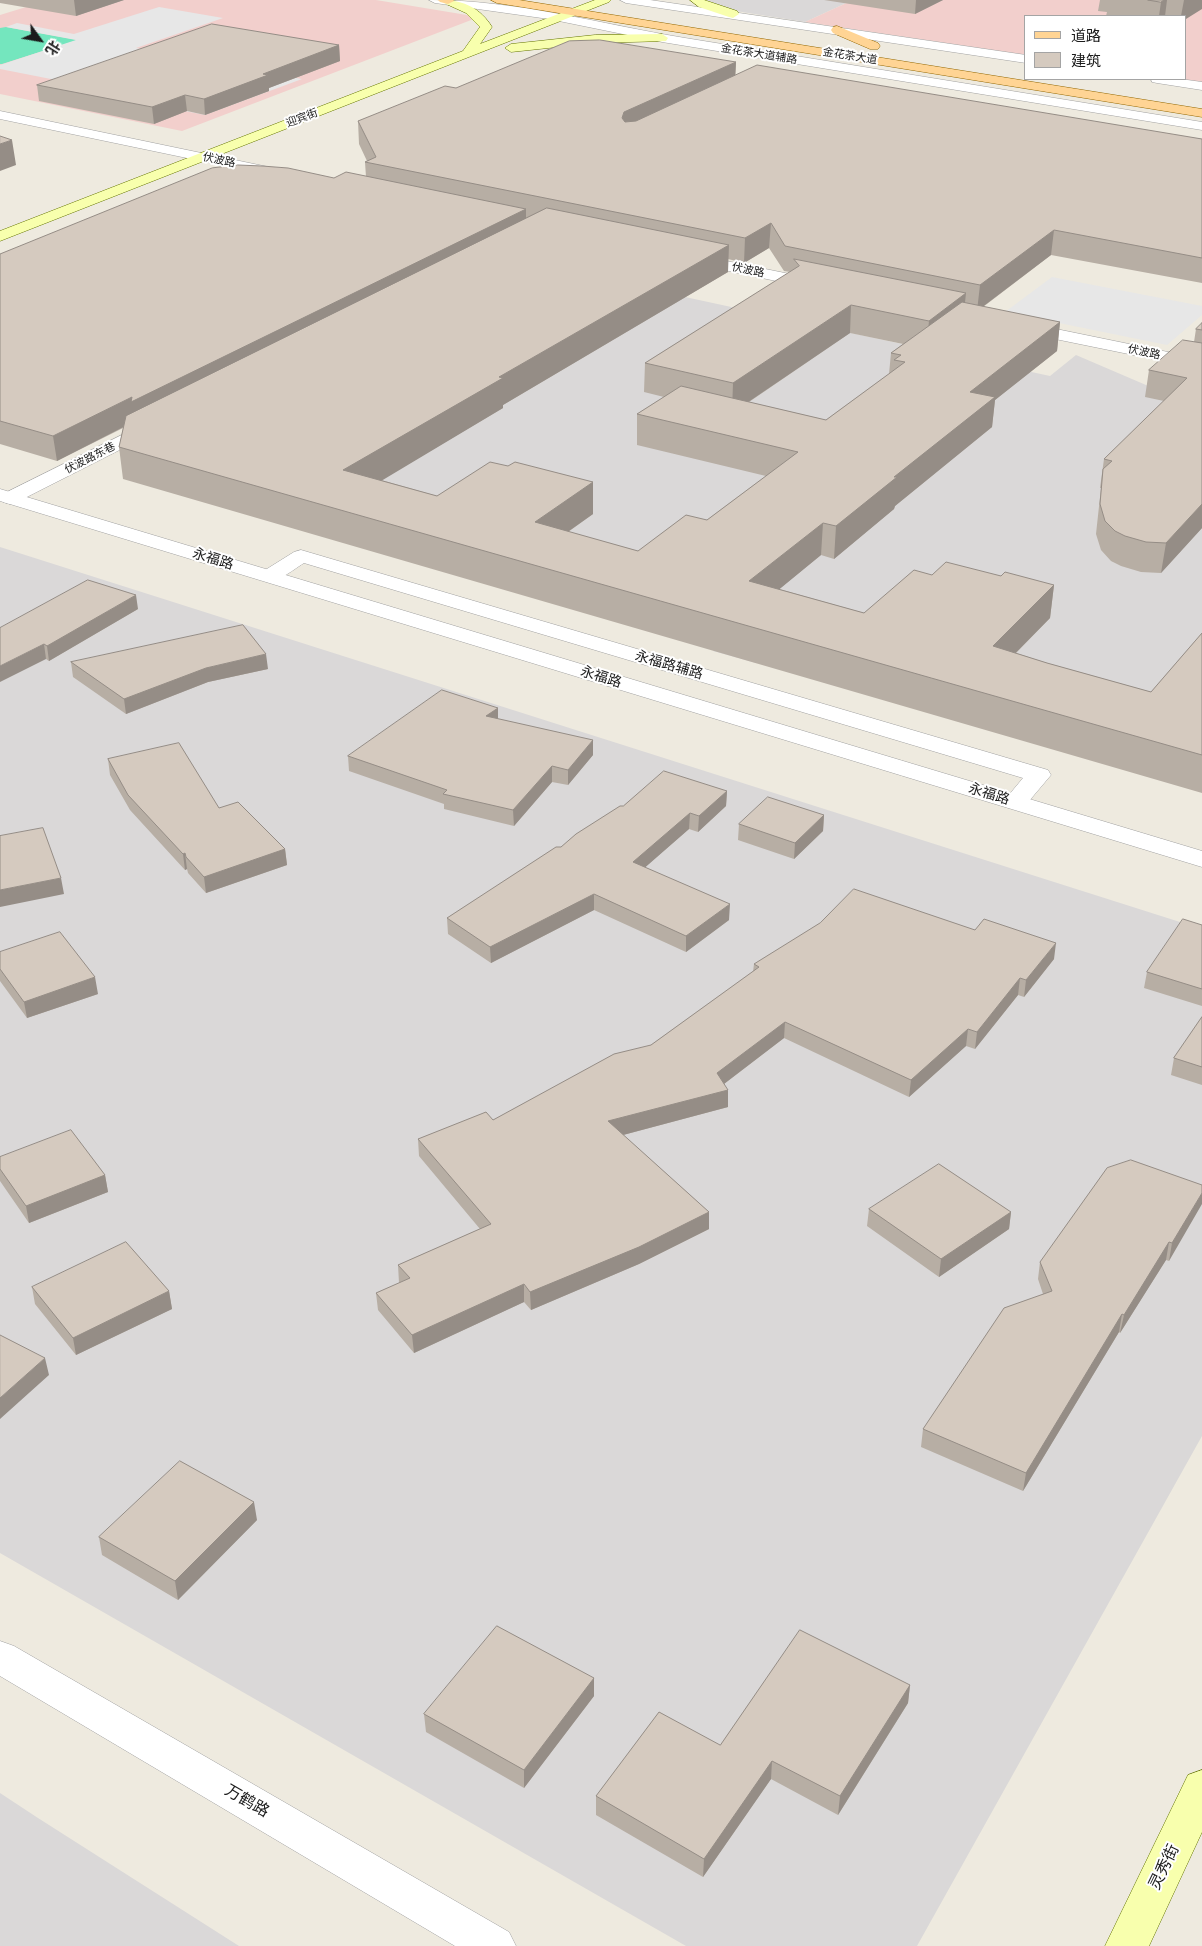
<!DOCTYPE html>
<meta charset="utf-8">
<style>
body{margin:0}
#map{position:relative;width:1202px;height:1946px;overflow:hidden;background:#eeeadf;font-family:"Public Sans","Noto Sans SC",sans-serif}
canvas{display:block}
.legend{position:absolute;left:1024px;top:15px;width:162px;height:65px;box-sizing:border-box;background:#fff;border:1px solid #a4a4a4;margin:0;padding:6px 9px;list-style:none;font-size:15px;color:#1b1b1b}
.legend li{display:flex;align-items:center;gap:10px;height:25px}
.legend b{width:25px;border:1px solid #a4a4a4}
.north{position:absolute;left:15px;top:15px;width:50px;height:50px;-webkit-text-stroke:4px #fff;paint-order:stroke;rotate:122deg;font-size:14px;font-weight:700;line-height:20px;text-align:center;color:#1b1b1b}
.north::after{content:'';display:block;margin:auto;width:18px;height:22px;background:#1b1b1b;clip-path:polygon(50% 0,100% 100%,50% 72%,0 100%)}
</style>
<div id="map">
<canvas width="1202" height="1946"></canvas>
<ul class="legend">
<li><b style="height:6px;background:#ffd494"></b>道路</li>
<li><b style="height:14px;background:#d5cabf"></b>建筑</li>
</ul>
<div class="north">北</div>
</div>
<script>
const g = document.querySelector('canvas').getContext('2d');
g.lineJoin = 'round';
function fill(path, color) {
  g.fillStyle = color;
  g.fill(path, 'evenodd');
}
function strokePath(path, color, width, dash) {
  g.strokeStyle = color;
  g.lineWidth = width;
  g.lineCap = dash ? 'butt' : 'round';
  g.setLineDash(dash || []);
  g.stroke(path);
}
function write(font, color, halo, rows, align = 'center') {
  g.font = font + ' "Public Sans","Noto Sans SC",sans-serif';
  g.lineWidth = 4;
  g.setLineDash([]);
  g.textBaseline = 'middle';
  g.strokeStyle = halo;
  g.fillStyle = color;
  for (const [text, x, y, turn = 0] of rows) {
    g.save();
    g.translate(x, y);
    g.rotate((+turn || 0) * Math.PI / 180);
    g.textAlign = isNaN(turn) ? turn : align;
    if (halo) g.strokeText(text, 0, 0);
    g.fillText(text, 0, 0);
    g.restore();
  }
}
fill(new Path2D(`
 M705,0H853L805,22L736,11Z
 M565,271L1050,376L1076,355L1202,409V743L797,629L756,663L713,651L755,617L207,462Z
 M0,547L1202,929V1436L917,1946H686L0,1553Z
 M0,1793L38,1818L239,1946H0Z`), '#dad8d8');
fill(new Path2D(`
 M49,0H376L479,17L182,131L0,94V15Z
 M853,0H1202V82L1180,79H1186V16H1026V55L805,22Z`), '#f2cfcc');
fill(new Path2D(`
 M6,27L78,40L2,64H0V28Z`), '#74e6be');
fill(new Path2D(`
 M159,7L223,18L136,48L302,79L205,115L47,84L56,80L0,69V65L76,40L6,27L17,23L74,34Z
 M1052,277L1202,306V315L1167,345L1005,312Z`), '#e7e7e7');
const pedestrian = new Path2D(`
 M154,419L161,421L163,425L161,429L17,502L10,504L3,502L0,498L3,494Z`);
const minor = new Path2D(`
 M0,111L278,169L283,170L285,173L283,176L278,177L0,119Z
 M692,254L819,280L825,282L827,285L825,288L819,290L686,262L684,259L686,256Z
 M1022,322L1202,359V369L1016,331L1014,327L1016,323Z
 M301,550L1048,770L1051,775L1024,807L1015,809L1006,807L1003,802L1023,778L304,563C291,571 277,584 262,580L258,576L262,572L294,552Z
 M0,1641L14,1646L509,1932L516,1946H455L0,1676Z`);
const tertiary = new Path2D(`
 M429,0C517,0 600,24 685,38C858,66 1030,94 1202,122V130L662,42L549,19L435,3Z
 M620,0H650L1026,55V63L626,3Z
 M1151,79H1180L1202,82V90L1157,83L1152,82Z
 M0,489L1202,851V867L0,501Z`);
const secondary = new Path2D(`
 M443,0C464,0 481,9 492,27L480,44L595,0H611L609,2L0,241V231L463,51L480,27L466,13L444,3Z
 M690,0H704L737,11L739,14L733,18L729,17L699,7Z
 M662,34L668,38L666,41L595,43L511,52L505,48L511,44L595,35Z
 M1202,1770V1832L1149,1946H1105L1188,1775Z`);
const primary = new Path2D(`
 M438,0H453L454,1L448,4L440,2Z
 M491,0H519L1202,109V117L497,3Z
 M837,26L878,43L880,46L878,49H870L833,33L831,30L833,27Z`);
strokePath(pedestrian, '#a2a2a2', 1);
strokePath(minor, '#a2a2a2', 1);
strokePath(tertiary, '#a2a2a2', 1);
strokePath(secondary, '#647500', 1);
strokePath(primary, '#936700', 1);
fill(pedestrian, '#fff');
fill(minor, '#fff');
fill(tertiary, '#fff');
fill(secondary, '#f8ffad');
fill(primary, '#ffd494');
fill(new Path2D(`
 M0,0H124L76,16L0,3Z
 M824,0H943L915,14Z
 M1100,0H1202L1186,16H1106L1107,12L1098,11Z
 M339,45L340,61L269,88V91L205,115L187,111L154,124L39,101L37,85Z
 M736,62L735,76L1202,139V283L1051,255L983,307L1060,322L1057,351L995,400L992,427L895,506L894,509L834,559L821,555L779,589L864,613L932,575L1001,576L1054,585L1050,618L1016,653L1047,663L1151,692L1202,633V793L123,479L119,447L123,428L57,461L0,444V254L334,178L366,177L365,162L367,161L359,144L358,121L456,88ZM769,248L784,271L790,272L645,363L644,392L664,397L637,414V445L766,476L707,520L638,551L568,532L593,514V482L508,466L437,496L381,480L503,408V405L728,272V259L744,263ZM850,333L903,344L891,353L889,374L826,420L749,402Z
 M1202,323V528L1161,573L1141,572L1121,566L1111,561L1101,550L1096,534L1101,488H1100L1104,459L1164,401L1145,397L1149,370L1194,342L1196,329Z
 M138,609L49,661L0,628Z
 M71,662L268,669L208,682L126,714L73,677Z
 M498,708V719L593,755L568,785L552,782L514,826L444,809V804L349,771L348,756Z
 M108,759L219,808L285,849L287,865L206,893L188,873L187,869L185,870L130,810L110,775Z
 M727,791L726,806L698,832L689,829L645,867L729,920L686,952L594,910L491,963L448,934L447,918L561,847L623,806Z
 M824,815L823,831L794,859L738,840L739,824Z
 M1202,925V1006L1144,988L1147,972Z
 M0,952L98,994L27,1018L0,981Z
 M1054,959L1024,997L1018,995L975,1049L966,1046L909,1097L784,1038L724,1084L728,1107L623,1135L709,1212V1229L639,1264L531,1310L524,1302L414,1353L378,1310L376,1293L399,1283L398,1265L480,1229L419,1156L418,1139L493,1120L651,1045L753,972L754,964Z
 M1202,1017V1085L1171,1075L1174,1058Z
 M0,1157L105,1175L108,1192L29,1223L0,1181Z
 M1202,1185L1169,1261L1166,1260L1120,1333L1119,1332L1023,1491L921,1447L923,1429L1043,1294L1038,1279L1040,1262Z
 M869,1209L1011,1212L1009,1229L939,1277L867,1226Z
 M32,1287L169,1291L172,1309L76,1355L35,1304Z
 M257,1520L178,1600L102,1555L99,1537Z
 M594,1678V1696L524,1788L426,1732L424,1714Z
 M910,1685L908,1703L838,1815L771,1779L703,1877L596,1815V1796L720,1745Z`), '#b7aea4');
fill(new Path2D(`
 M74,0H124L76,16Z
 M916,0H943L915,14Z
 M1164,0H1167L1165,16H1159L1161,2Z
 M1184,0H1202V9L1186,19V16H1181Z
 M339,45L340,61L269,88V91L205,115L204,99L263,74Z
 M736,62L735,83L621,140L622,118L624,112Z
 M185,95L187,111L154,124L152,107Z
 M12,140L16,165L0,171V144Z
 M526,209V230L133,422L57,461L53,436L132,397Z
 M771,223L769,248L744,263L745,238Z
 M1054,230L1051,255L977,311L980,285Z
 M729,245L728,272L503,405V408L346,502L343,470L499,377Z
 M966,293L963,321L926,350L929,321Z
 M851,305L850,333L732,413L733,383Z
 M1060,322L1057,351L995,400L992,427L895,506L894,509L834,559L836,526L894,477L970,392Z
 M593,482V514L535,555V522Z
 M1202,504V528L1161,573L1166,543Z
 M823,523L821,555L748,615L749,581Z
 M1054,585L1050,618L989,680L993,646Z
 M136,595L138,609L49,661L47,646Z
 M44,644L46,659L0,682V666Z
 M266,654L268,669L208,682L126,714L124,699L206,668Z
 M498,708V723L486,716Z
 M593,740V755L568,785V770Z
 M552,766V782L514,826L513,810Z
 M727,791L726,806L698,832L699,816Z
 M690,813L689,829L633,878V862Z
 M824,815L823,831L794,859L795,843Z
 M285,849L287,865L206,893L204,877Z
 M185,853L187,869L185,870L183,854Z
 M61,878L64,894L0,907V890Z
 M594,894V910L491,963L490,947Z
 M730,904L729,920L686,952V936Z
 M1056,943L1054,959L1024,997L1026,980Z
 M95,977L98,994L27,1018L24,1002Z
 M1020,978L1018,995L975,1049L977,1032Z
 M785,1022L784,1038L716,1090L717,1073Z
 M968,1029L966,1046L909,1097L911,1080Z
 M728,1090V1107L608,1139V1121Z
 M105,1175L108,1192L29,1223L26,1206Z
 M1202,1193V1204L1169,1261L1172,1243Z
 M709,1212V1229L639,1264L531,1310L530,1292Z
 M1011,1212L1009,1229L939,1277L941,1259Z
 M1169,1242L1166,1260L1120,1333L1124,1315Z
 M524,1284V1302L414,1353L412,1335Z
 M169,1291L172,1309L76,1355L73,1338Z
 M1122,1314L1119,1332L1023,1491L1026,1473Z
 M45,1358L49,1375L0,1419V1398Z
 M254,1502L257,1520L178,1600L175,1581Z
 M594,1678V1696L524,1788V1770Z
 M910,1685L908,1703L838,1815L840,1796Z
 M772,1761L771,1779L703,1877L704,1859Z`), '#958d86');
const building = new Path2D(`
 M1148,0H1164L1161,2Z
 M212,24L339,45L263,74L268,75L204,99L185,95L152,107L37,85Z
 M600,40L736,62L624,112L622,118L625,122L636,121L757,65L1202,139V258L1054,230L980,285L785,246L771,223L745,238L365,162L376,157L358,121L445,86L456,88L569,41Z
 M0,136L12,140L0,144Z
 M238,165L262,166L288,168L334,178L346,172L526,209L131,402L132,397L53,436L0,421V254L212,168Z
 M547,208L729,245L499,377L503,378L343,470L437,496L490,462L508,466L515,462L593,482L535,522L638,551L686,515L707,520L798,452L637,414L681,386L826,420L905,362L894,360L901,355L891,353L962,302L1060,322L970,392L995,397L894,477H897L836,526L823,523L749,581L864,613L914,570L932,575L946,562L1001,576L1005,572L1054,585L993,646L1047,663L1151,692L1202,633V755L119,447L126,416Z
 M794,259L966,293L929,321L851,305L733,383L645,363L799,266Z
 M1202,323V330L1196,329Z
 M1183,340L1202,343V504L1166,543L1146,542L1125,536L1115,531L1105,521L1100,504L1103,469L1112,461L1104,459L1187,378L1149,370Z
 M88,580L136,595L47,646L44,644L0,666V628Z
 M243,625L266,654L206,668L124,699L71,662Z
 M442,690L498,708L486,716L593,740L568,770L552,766L513,810L443,794L447,790L348,756Z
 M179,743L219,808L238,802L285,849L204,877L186,857L185,853L183,854L128,795L108,759Z
 M664,771L727,791L699,816L690,813L633,862L730,904L686,936L594,894L490,947L447,918L556,847H561L576,834L620,806H623Z
 M768,797L824,815L795,843L739,824Z
 M43,828L61,878L0,890V836Z
 M854,889L975,930L984,919L1056,943L1026,980L1020,978L977,1032L968,1029L911,1080L785,1022L717,1073L728,1090L608,1121L709,1212L639,1247L530,1292L524,1284L412,1335L376,1293L410,1278L398,1265L491,1224L418,1139L486,1112L493,1120L614,1054L651,1045L759,967L754,964L820,923Z
 M1183,919L1202,925V989L1147,972Z
 M60,932L95,977L24,1002L0,969V952Z
 M1202,1017V1067L1174,1058Z
 M71,1130L105,1175L26,1206L0,1169V1157Z
 M1131,1160L1202,1185V1193L1172,1243L1169,1242L1124,1315L1122,1314L1026,1473L923,1429L1004,1308L1052,1291L1040,1262L1107,1168Z
 M939,1164L1011,1212L941,1259L869,1209Z
 M126,1242L169,1291L73,1338L32,1287Z
 M0,1335L45,1358L0,1398Z
 M180,1461L254,1502L175,1581L99,1537Z
 M497,1626L594,1678L524,1770L424,1714Z
 M800,1630L910,1685L840,1796L772,1761L704,1859L596,1796L659,1712L720,1745Z`);
fill(building, '#d5cabf');
strokePath(building, '#958d86', 1);
write('11px', '#1b1b1b', '#fff', [
 ["金花茶大道辅路",759,54,9],
 ["金花茶大道",850,56,9],
 ["迎宾街",302,118,-21],
 ["伏波路",219,160,12],
 ["伏波路",748,270,12],
 ["伏波路",1144,352,12],
 ["伏波路东巷",90,458,-27]
]);
write('14px', '#1b1b1b', '#fff', [
 ["永福路",213,559,17],
 ["永福路辅路",669,665,16],
 ["永福路",601,677,17],
 ["永福路",989,794,17]
]);
write('16px', '#1b1b1b', '#fff', [
 ["万鹤路",247,1801,30],
 ["灵秀街",1164,1867,-64]
]);
</script>
